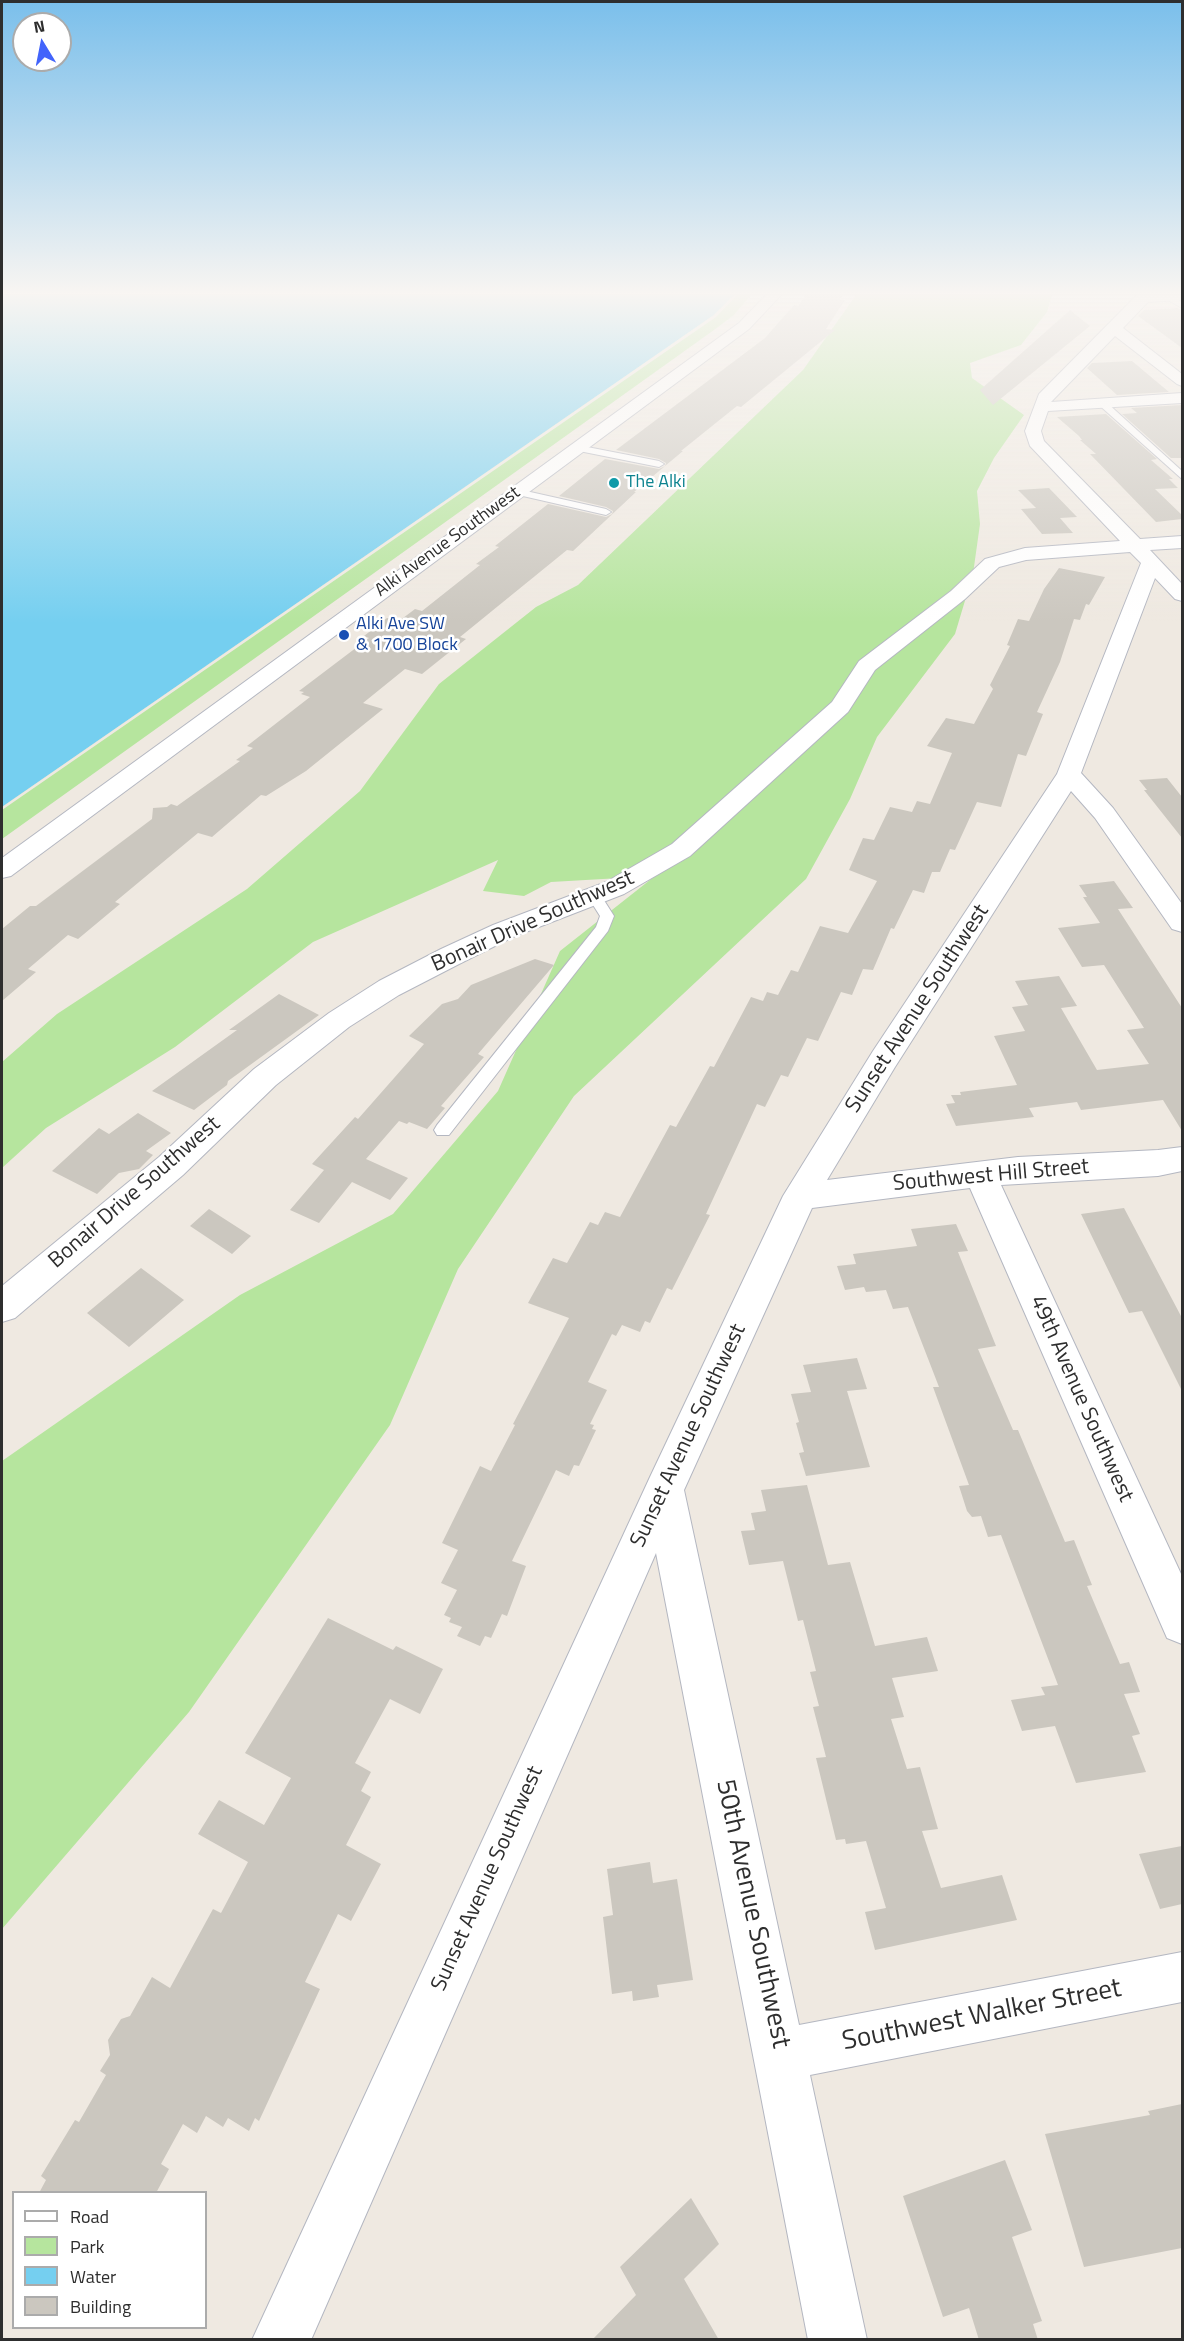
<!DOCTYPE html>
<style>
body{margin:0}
#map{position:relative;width:1184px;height:2341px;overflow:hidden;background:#efe9e1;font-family:"Titillium Web",sans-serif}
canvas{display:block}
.frame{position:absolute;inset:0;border:3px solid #2e2e2e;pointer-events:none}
.legend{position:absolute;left:12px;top:2191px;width:195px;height:138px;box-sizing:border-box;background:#fff;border:2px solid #ababab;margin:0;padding:8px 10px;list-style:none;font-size:18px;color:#2e2e2e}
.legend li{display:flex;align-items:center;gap:12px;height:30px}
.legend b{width:30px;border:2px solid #ababab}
.north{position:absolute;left:12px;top:12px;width:60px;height:60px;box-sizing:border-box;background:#fff;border:2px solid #ababab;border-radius:50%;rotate:350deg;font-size:16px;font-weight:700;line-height:24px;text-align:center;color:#2e2e2e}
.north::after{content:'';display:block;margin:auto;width:21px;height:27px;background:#4264fb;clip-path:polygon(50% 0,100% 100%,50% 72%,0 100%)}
</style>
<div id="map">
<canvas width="1184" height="2341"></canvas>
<div class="frame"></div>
<ul class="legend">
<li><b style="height:8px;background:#fff"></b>Road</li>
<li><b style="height:16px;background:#b6e59e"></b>Park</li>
<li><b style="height:16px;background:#75cff0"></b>Water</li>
<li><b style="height:16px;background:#cbc7bf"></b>Building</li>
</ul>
<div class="north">N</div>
</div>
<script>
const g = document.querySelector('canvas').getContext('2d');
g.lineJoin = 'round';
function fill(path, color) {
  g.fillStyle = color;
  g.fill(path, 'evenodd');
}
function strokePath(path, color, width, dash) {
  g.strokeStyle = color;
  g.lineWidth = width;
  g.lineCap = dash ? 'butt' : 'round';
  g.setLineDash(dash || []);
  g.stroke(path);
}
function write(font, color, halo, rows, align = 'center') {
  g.font = font + ' "Titillium Web",sans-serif';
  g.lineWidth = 5;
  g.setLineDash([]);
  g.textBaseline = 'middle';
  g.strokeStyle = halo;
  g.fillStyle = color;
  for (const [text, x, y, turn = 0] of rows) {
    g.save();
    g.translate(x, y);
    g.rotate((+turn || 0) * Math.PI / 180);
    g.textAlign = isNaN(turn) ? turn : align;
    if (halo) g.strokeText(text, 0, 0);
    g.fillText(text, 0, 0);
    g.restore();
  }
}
fill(new Path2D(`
 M734,295H751L734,315L714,330L2,839V807L714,315Z
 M856,295H1052L1047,312L1021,345L970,363L972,378L1024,415L994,458L977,491L980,524L973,574L955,634L877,737L850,799L806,879L574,1096L458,1269L390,1425L189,1712L2,1929V1461L240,1295L393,1214L498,1091L560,951L655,876L551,882L524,896L483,891L498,860L313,942L175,1047L46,1128L2,1168V1062L57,1014L247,889L360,791L439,684L536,607L578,585L803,370Z`), '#b6e59e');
fill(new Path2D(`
 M2,295H734L714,315L2,807Z`), '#75cff0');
fill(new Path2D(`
 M734,295H737L716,317L2,810V807L714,315Z`), '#efe9e1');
fill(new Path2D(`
 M806,295H843L840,299L845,300L826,329L835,330L741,407L737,406L681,451H683L634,492H636L573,551L567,550L460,637L466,639L442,658L422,674L405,669L363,703L383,709L306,771L266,796L261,795L212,837L198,833L115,902L120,904L78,939L68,935L28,969L36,972L2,1001V929L30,906H36L152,819L153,808L167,807L171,804L177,806L240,761L236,760L253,748L247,746L310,697L301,694L304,692L299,691L369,638L364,636L387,618L399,621L415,609L422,611L480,565L476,564L499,547L495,546L548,504L606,517L612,514L613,511L606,507L559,496L605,459L659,469L665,466L666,463L659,459L616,450L765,338L794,305L798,306Z
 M1177,308L1182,310V348L1138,316L1144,310Z
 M1070,310L1090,326L993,405L980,390Z
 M1132,361L1169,392L1117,395L1087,368L1092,363Z
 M1182,405V458H1171L1122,414L1137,413L1131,408Z
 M1106,414L1157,459L1151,460L1173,479H1169L1178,488L1155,489L1182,515V519L1156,522L1090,454H1096L1080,440H1082L1079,436L1057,417Z
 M1049,488L1077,517L1060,518L1073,533L1042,534L1021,509L1036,508L1018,490Z
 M1059,568L1105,577L1089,605L1086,604L1080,620L1074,619L1060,662L1037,712L1043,714L1026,756L1018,754L1001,807L977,802L955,850L950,849L940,872H932L924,893L913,890L894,929L891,928L873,970L863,969L852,995L841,992L818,1041L807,1038L788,1077L781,1075L765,1107L757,1104L706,1214L710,1215L672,1290L667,1288L650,1323L645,1321L640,1332L622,1325L616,1336L612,1334L588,1382L607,1390L590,1424L594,1425L592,1429L596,1430L579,1466L574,1465L569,1476L556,1470L512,1561L526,1566L507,1616L502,1614L491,1638L485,1636L480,1646L457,1636L462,1627L449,1622L451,1618L444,1615L457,1590L441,1583L458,1550L442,1543L480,1466L491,1471L515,1425L513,1424L569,1318L528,1303L553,1258L567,1263L590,1222L598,1225L605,1212L620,1217L670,1125L676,1127L710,1066L714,1067L751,997L763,1001L767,992L778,995L791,970L798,972L820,926L848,933L877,881L849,870L863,838L874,840L890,807L912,812L917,801L930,804L952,753L927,746L946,718L974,724L993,689L990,685L1010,646L1007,645L1018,619L1029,621L1044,589Z
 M1167,778L1182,797V838L1144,790H1147L1139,780Z
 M1114,881L1133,908L1118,909L1182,1008V1131L1163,1100L1081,1110L1077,1102L1029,1108L1034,1117L956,1126L946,1104L955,1103L951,1095H961L960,1092L1017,1085L994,1036L1025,1031L1012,1007L1028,1005L1015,981L1059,976L1077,1006L1061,1008L1097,1070L1149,1064L1127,1030L1144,1028L1104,965L1082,967L1058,928L1100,923L1083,897H1087L1079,885Z
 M535,959L554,965L478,1054L484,1057L441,1106L445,1108L427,1129L409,1122L407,1124L399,1121L366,1159L408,1178L390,1200L352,1182L319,1223L290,1210L324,1170L312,1164L355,1117L358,1119L424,1044L409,1036L442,1004L458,999L471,985Z
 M279,994L319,1015L228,1081L227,1085L194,1110L152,1091L237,1030H229Z
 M138,1113L171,1133L146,1151L153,1155L139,1169L119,1173L97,1194L52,1171L99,1128L109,1134Z
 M1124,1208L1182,1318V1391L1142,1311L1129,1313L1081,1214Z
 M209,1209L251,1236L232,1254L190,1226Z
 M956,1224L968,1251L958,1252L996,1346L978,1349L1013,1430H1018L1065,1542L1074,1540L1092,1585L1087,1586L1120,1664L1129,1662L1140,1692L1124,1694L1140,1734L1132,1736L1146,1772L1076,1783L1055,1726L1022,1731L1011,1700L1045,1695L1041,1687L1058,1685L1001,1535L988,1537L981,1516L972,1517L967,1511L959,1486L969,1485L933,1387H939L908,1307L893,1309L886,1290L866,1292L864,1287L845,1290L837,1266L856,1264L853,1254L917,1246L911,1229Z
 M141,1268L184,1300L129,1347L87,1313Z
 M857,1358L867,1389L847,1391L870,1467L806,1476L799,1453L804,1452L796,1423L799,1422L791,1394L811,1392L803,1365Z
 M807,1485L828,1565L850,1562L875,1646L927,1637L938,1671L892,1678L904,1717L891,1719L907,1769L920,1767L938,1829L922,1831L941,1888L1002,1875L1017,1920L875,1950L865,1912L886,1908L866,1841L846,1844L845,1839L836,1840L816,1758L826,1757L813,1707L819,1706L810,1672L816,1671L803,1620L798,1621L783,1561L749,1565L741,1531L755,1530L751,1513L766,1511L761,1490Z
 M328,1618L393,1650L396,1646L443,1669L420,1714L390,1699L355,1763L371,1772L361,1791L371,1797L346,1845L381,1864L351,1921L338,1914L305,1982L320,1989L259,2121L255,2118L249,2131L228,2118L223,2127L206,2116L197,2133L183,2124L161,2164L169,2169L156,2193H39L46,2180L41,2176L75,2120L79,2122L106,2075L100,2071L110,2055L108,2040L121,2019L130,2016L152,1977L170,1988L213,1909L221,1913L248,1862L198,1834L219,1800L264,1825L291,1778L245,1753Z
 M1182,1846V1904L1160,1909L1139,1854Z
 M650,1862L653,1883L677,1879L693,1980L657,1985L659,1997L633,2001L632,1991L612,1994L603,1917L613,1915L607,1869Z
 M1182,2104V2248L1084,2267L1045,2134L1150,2115L1148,2111Z
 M1005,2160L1032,2230L1012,2237L1042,2321L1033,2324L1038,2340H979L969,2308L943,2317L903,2196Z
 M691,2198L719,2244L684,2279L719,2340H592L636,2295L620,2267Z`), '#cbc7bf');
const service = new Path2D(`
 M1166,295H1172L1182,303V308L1166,299Z
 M1099,401H1105L1182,471V479L1099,405Z
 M577,445L659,461L664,464L659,467L574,450L572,448Z
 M517,489L606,509L611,512L606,515L514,494L512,492Z
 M595,892L600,894L614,916L608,931L449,1135H437L434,1130L437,1125L596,927L600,916L588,897Z`);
const minor = new Path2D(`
 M1137,295H1182V300L1148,302L1123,328L1182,374V386L1177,384L1115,336L1051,402L1182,393V403L1048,411L1041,431L1044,441L1140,539L1182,536V548L1150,550L1182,584V601L1175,599L1155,578L1081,773L1113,808L1182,904V932L1172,929L1095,818L1071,791L895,1067L827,1180L1018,1157L1158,1150L1182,1147V1171L1158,1176L1001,1185L1182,1576V1644L1167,1638L970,1188L812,1208L684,1490L799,2025L1182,1952V2002L810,2075L867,2340H808L656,1553L311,2340H252L650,1477L783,1196L873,1051L1057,774L1141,563L1130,552L1026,560L999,567L965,599L875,670L848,712L690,856L624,894L513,937L461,963L399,995L349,1027L276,1085L183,1175L15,1318L2,1322V1286L159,1157L254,1069L329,1013L379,981L441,949L493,925L606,882L672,844L832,702L859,661L951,591L985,559L1025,548L1120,541L1030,446L1025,431L1039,394Z`);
const secondary = new Path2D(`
 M766,295H781L749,329L11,876L2,878V858L739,323Z`);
strokePath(service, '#b4b7c1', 2);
strokePath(minor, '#b4b7c1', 2);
strokePath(secondary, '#b4b7c1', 2);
fill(service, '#fff');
fill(minor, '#fff');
fill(secondary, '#fff');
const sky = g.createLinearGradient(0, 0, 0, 623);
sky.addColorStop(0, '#7abfeb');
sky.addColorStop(0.47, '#f8f5f2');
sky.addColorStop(1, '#f8f5f200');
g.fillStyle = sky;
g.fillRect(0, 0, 1184, 623);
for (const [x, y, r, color] of [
 [614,483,6,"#0f9aa8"],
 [344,635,6,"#1a4fb4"]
]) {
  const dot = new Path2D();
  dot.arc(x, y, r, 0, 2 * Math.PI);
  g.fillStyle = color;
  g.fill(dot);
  strokePath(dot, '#fff', 2);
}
write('18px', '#0d838f', '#fff', [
 ["The Alki",626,483]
], 'left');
write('18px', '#2e2e2e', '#fff', [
 ["Alki Avenue Southwest",448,542,-36]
]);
write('18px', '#164399', '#fff', [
 ["Alki Ave SW",356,625],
 ["& 1700 Block",356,646]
], 'left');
write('22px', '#2e2e2e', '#fff', [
 ["Bonair Drive Southwest",533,922,-24],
 ["Sunset Avenue Southwest",918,1009,-57],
 ["Southwest Hill Street",991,1176,-5],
 ["Bonair Drive Southwest",135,1193,-41],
 ["49th Avenue Southwest",1081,1399,66],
 ["Sunset Avenue Southwest",689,1436,-65],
 ["Sunset Avenue Southwest",488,1879,-66]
]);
write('27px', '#2e2e2e', '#fff', [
 ["50th Avenue Southwest",752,1914,78],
 ["Southwest Walker Street",982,2016,-11]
]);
</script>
